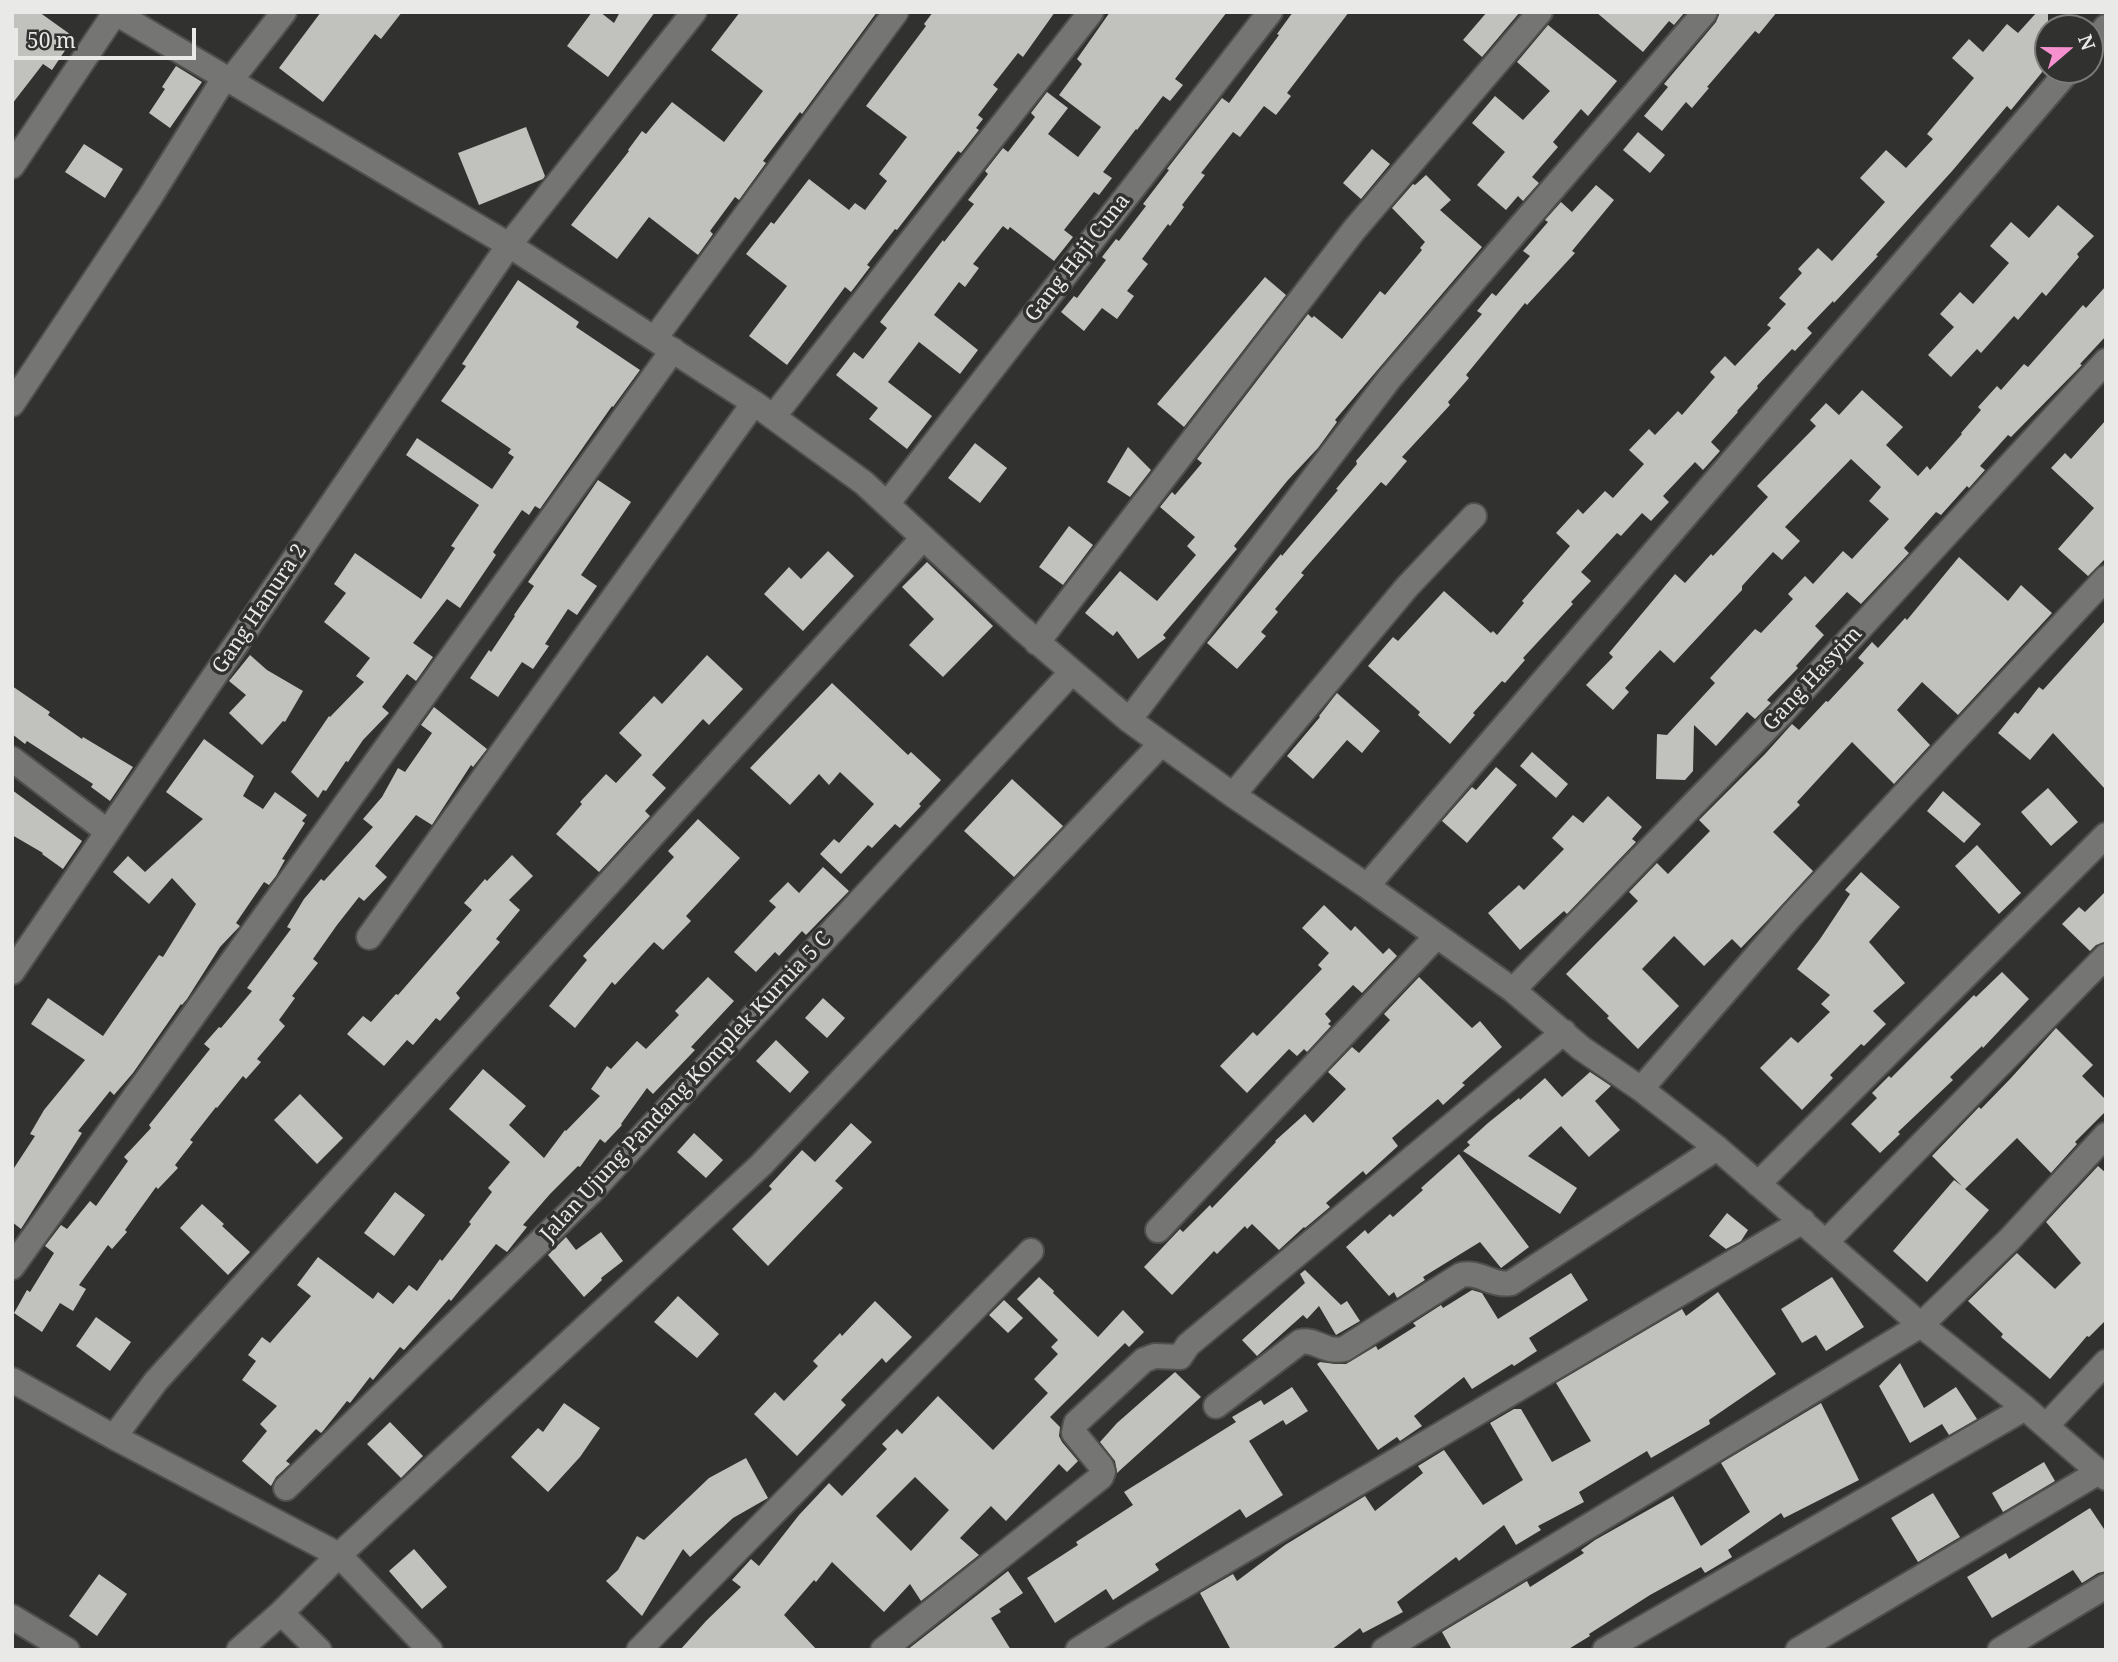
<!DOCTYPE html>
<style>
body{margin:0}
#map{position:relative;width:2118px;height:1662px;overflow:hidden;background:#31322f;font-family:"Noto Serif",serif}
canvas{display:block}
.frame{position:absolute;inset:0;border:14px solid #e9e9e8;pointer-events:none}
.north{position:absolute;left:2034px;top:14px;width:70px;height:70px;box-sizing:border-box;background:#31322f;border:2px solid #7b7b79;border-radius:50%;rotate:70deg;font-size:19px;font-weight:700;line-height:28px;text-align:center;color:#e9e9e8}
.north::after{content:'';display:block;margin:auto;width:24px;height:32px;background:#f790ce;clip-path:polygon(50% 0,100% 100%,50% 72%,0 100%)}
.scale{position:absolute;left:14px;top:28px;width:182px;height:32px;box-sizing:border-box;border:4px solid #e9e9e8;border-top:0;padding-left:9px;font-size:21px;line-height:24px;white-space:nowrap;color:#e9e9e8;-webkit-text-stroke:5px #31322f;paint-order:stroke}
</style>
<div id="map">
<canvas width="2118" height="1662"></canvas>
<div class="frame"></div>
<div class="north">N</div>
<div class="scale">50 m</div>
</div>
<script>
const g = document.querySelector('canvas').getContext('2d');
g.lineJoin = 'round';
function fill(path, color) {
  g.fillStyle = color;
  g.fill(path, 'evenodd');
}
function strokePath(path, color, width, dash) {
  g.strokeStyle = color;
  g.lineWidth = width;
  g.lineCap = dash ? 'butt' : 'round';
  g.setLineDash(dash || []);
  g.stroke(path);
}
function write(font, color, halo, rows, align = 'center') {
  g.font = font + ' "Noto Serif",serif';
  g.lineWidth = 7;
  g.setLineDash([]);
  g.textBaseline = 'middle';
  g.strokeStyle = halo;
  g.fillStyle = color;
  for (const [text, x, y, turn = 0] of rows) {
    g.save();
    g.translate(x, y);
    g.rotate((+turn || 0) * Math.PI / 180);
    g.textAlign = isNaN(turn) ? turn : align;
    if (halo) g.strokeText(text, 0, 0);
    g.fillText(text, 0, 0);
    g.restore();
  }
}
fill(new Path2D(`
 M12,12H39L74,37L52,70L43,64L12,104Z
 M321,12H402L381,39L375,34L323,102L279,68Z
 M592,12H600L614,23L620,12H655L608,77L567,46Z
 M740,12H877L802,114L800,112L763,161L766,163L739,200L735,197L710,231L713,234L698,255L649,217L617,259L571,225L629,151L628,150L642,131L646,134L672,102L724,142L763,91L711,50Z
 M933,12H1055L1023,57L1018,53L993,85L998,89L978,115L983,119L976,128L979,130L961,153L958,151L897,230L895,229L867,265L870,267L851,292L845,287L787,365L749,336L787,286L746,254L771,222L774,224L809,179L849,210L855,203L865,210L887,181L879,174L907,137L866,106L926,26L924,24Z
 M1110,12H1227L1175,79L1183,85L1170,101L1163,96L1137,130L1136,129L1103,172L1112,178L1099,195L1094,192L1064,230L1073,237L1054,261L1010,227L1008,230L1003,226L973,264L979,268L965,287L959,282L934,315L978,350L960,374L919,342L888,382L932,416L907,449L869,419L878,408L836,375L854,352L863,359L887,328L880,322L943,240L944,242L974,204L968,200L988,174L985,171L1003,148L1008,152L1035,117L1031,113L1047,92L1068,108L1048,134L1078,157L1101,127L1059,95L1082,64L1077,59Z
 M1293,12H1349L1287,93L1291,96L1276,115L1264,106L1240,137L1233,132L1201,173L1205,175L1182,205L1184,207L1170,226L1168,224L1142,259L1148,264L1127,291L1134,296L1117,319L1102,308L1084,331L1061,312L1074,296L1077,298L1106,260L1102,257L1116,239L1119,241L1146,206L1143,204L1169,170L1167,169L1222,98L1229,103L1279,35L1277,34Z
 M1487,12H1520L1482,57L1463,40Z
 M1596,12H1685L1674,25L1669,21L1643,52Z
 M1720,12H1777L1759,34L1755,31L1707,87L1709,88L1692,108L1686,102L1662,131L1644,116L1668,87L1664,84L1716,22Z
 M2037,12H2048V65L2011,110L2007,106L1953,170L1876,255L1878,256L1834,303L1833,301L1807,328L1812,333L1795,351L1792,349L1757,386L1758,388L1737,411L1738,412L1711,442L1720,451L1703,470L1695,462L1663,496L1669,502L1651,521L1642,513L1621,536L1617,533L1581,572L1591,581L1571,602L1573,604L1523,658L1525,660L1505,683L1502,681L1473,713L1475,715L1450,744L1418,715L1420,712L1368,666L1393,637L1398,641L1444,591L1491,633L1493,631L1497,635L1524,603L1522,601L1570,546L1556,533L1578,509L1583,514L1605,491L1613,498L1644,464L1629,450L1649,429L1655,435L1678,411L1682,415L1715,377L1710,372L1725,356L1735,366L1771,328L1767,325L1786,304L1779,298L1802,273L1798,269L1818,248L1832,261L1885,202L1860,178L1886,150L1906,168L1933,139L1927,134L1974,78L1952,58L1969,39L1983,52L2007,24L2018,33Z
 M1548,25L1617,81L1588,116L1581,109L1553,142L1558,147L1532,177L1539,183L1523,201L1518,196L1506,210L1477,185L1505,152L1472,123L1495,96L1523,120L1550,91L1517,62Z
 M176,66L202,82L170,128L149,113L165,89L162,87Z
 M526,127L545,176L543,179L479,205L458,153Z
 M1638,132L1665,155L1650,173L1623,150Z
 M84,144L123,169L105,198L65,172Z
 M1372,149L1390,164L1361,199L1343,183Z
 M1426,175L1451,200L1440,210L1482,247L1335,420L1337,422L1318,448L1288,480L1234,546L1237,549L1163,635L1166,638L1138,659L1117,631L1113,636L1085,613L1120,571L1157,601L1196,555L1187,546L1195,537L1160,507L1172,492L1175,495L1202,463L1197,459L1308,314L1312,318L1314,316L1342,339L1380,291L1385,295L1422,250L1420,248L1425,242L1392,208L1413,184L1415,185Z
 M1596,185L1614,200L1572,251L1575,253L1527,305L1525,303L1466,375L1469,378L1448,402L1450,405L1402,457L1407,461L1386,486L1381,482L1301,573L1304,575L1275,609L1278,612L1261,632L1266,636L1237,669L1207,643L1281,554L1282,556L1338,490L1336,489L1357,464L1356,461L1482,314L1477,311L1492,293L1496,296L1530,256L1523,251L1548,222L1545,220L1561,202L1572,212Z
 M2058,205L2094,236L2077,254L2079,257L2046,296L2042,292L2018,320L2014,316L1981,353L1977,349L1951,377L1928,355L1954,327L1940,314L1960,292L1973,304L2009,263L1990,246L2011,222L2029,238Z
 M1265,277L1286,295L1184,427L1157,404Z
 M518,280L579,322L576,327L640,370L613,407L612,406L540,509L535,506L529,515L522,510L493,552L496,555L460,608L447,599L413,643L433,657L416,681L407,674L382,707L389,713L363,740L348,762L346,761L326,791L323,790L318,798L291,772L329,716L330,717L364,682L356,676L370,658L324,622L346,593L334,584L355,553L421,599L455,548L451,546L479,505L406,455L417,438L492,489L514,457L508,453L511,449L441,401L466,366L462,364Z
 M2106,286V336L2080,364L2082,365L2011,437L2008,435L1980,466L1985,470L1969,488L1967,486L1941,515L1936,512L1904,548L1909,553L1861,604L1847,592L1815,626L1824,635L1796,666L1798,668L1767,700L1771,703L1755,719L1747,712L1716,746L1694,725L1693,771L1685,780L1656,779L1657,734L1667,735L1715,683L1710,678L1755,629L1761,633L1793,599L1788,594L1805,576L1813,584L1843,551L1852,559L1889,519L1869,501L1881,487L1851,459L1785,527L1800,541L1782,560L1773,552L1742,586V590L1674,663L1660,650L1625,688L1629,692L1613,710L1586,685L1613,657L1609,653L1675,574L1685,583L1711,554L1713,556L1768,497L1757,486L1816,426L1810,420L1826,403L1839,415L1862,390L1903,427L1886,445L1918,476L1927,466L1930,470L1962,434L1961,433L1981,410L1978,407L1997,386L2001,390L2024,364L2028,367L2083,305L2086,308Z
 M2106,420V558L2088,576L2058,549L2094,508L2051,468L2065,453L2071,459Z
 M975,443L1007,468L980,503L948,478Z
 M1128,447L1151,470L1130,497L1107,482Z
 M598,480L631,502L581,575L597,586L577,615L568,609L545,644L549,646L533,669L522,662L498,697L470,678L489,650L491,652L515,616L514,615L534,586L528,582Z
 M1069,526L1093,545L1063,585L1039,567Z
 M828,551L854,576L803,631L764,594L789,567L801,579Z
 M1959,557L2008,601L2021,585L2052,613L1958,715L1922,682L1897,710L1930,745L1894,784L1852,742L1797,802L1800,805L1773,832L1813,871L1767,921L1741,948L1732,939L1704,966L1674,936L1642,969L1679,1006L1638,1049L1607,1018L1609,1016L1566,974L1638,901L1629,892L1657,863L1668,874L1710,831L1699,820L1765,754L1792,724L1799,730L1826,701L1828,702L1864,663L1858,658L1872,642L1878,648L1905,618L1907,620Z
 M927,562L993,626L943,677L909,645L934,619L902,587Z
 M2106,620V790L2053,733L2030,760L1998,733L2015,712L2018,714L2039,687L2043,690Z
 M250,655L267,670L303,691L285,722L283,721L262,745L229,713L246,695L229,681Z
 M707,655L743,689L709,725L703,719L652,775L666,788L645,811L650,816L599,872L556,834L582,804L580,802L606,774L616,783L642,755L619,733L654,696L662,704Z
 M832,683L908,755L911,752L941,780L919,804L921,806L900,828L895,824L872,848L868,845L841,874L820,854L834,839L839,843L874,804L840,772L829,785L819,774L790,805L750,768Z
 M12,686L50,712L48,715L82,739L83,737L133,767L110,801L91,787L93,784L27,741L25,744L12,734Z
 M1337,693L1380,731L1362,753L1347,740L1313,779L1287,756L1320,717L1319,716Z
 M434,707L487,749L473,767L471,765L432,825L416,815L375,866L387,877L364,901L359,897L337,925L313,959L318,963L292,996L295,998L279,1020L285,1026L257,1059L261,1062L246,1079L243,1076L217,1108L216,1107L190,1140L193,1142L175,1165L178,1168L158,1189L156,1187L125,1230L127,1232L112,1249L108,1245L79,1285L86,1289L73,1311L60,1303L42,1332L14,1313L27,1290L30,1292L54,1253L45,1246L61,1225L67,1229L90,1201L96,1206L128,1161L124,1157L151,1128L149,1125L210,1049L204,1044L219,1027L221,1028L252,991L247,988L291,929L287,927L304,899L321,879L324,881L373,827L363,819L382,797L398,768L405,772L432,733L421,725Z
 M204,739L254,776L243,796L263,809L275,792L307,815L302,821L305,823L282,859L285,860L276,876L269,885L264,882L236,923L240,926L220,947L187,999L182,1005L181,1004L133,1073L114,1095L110,1091L78,1131L82,1133L21,1229L12,1222V1171L35,1136L30,1134L44,1110L85,1060L31,1024L48,998L103,1036L159,955L163,957L196,904L172,878L149,904L113,872L128,856L145,872L203,819L166,792Z
 M1532,752L1568,784L1556,798L1520,766Z
 M1496,767L1517,785L1467,843L1442,821L1472,787L1476,790Z
 M1012,779L1063,826L1014,877L964,831Z
 M2048,788L2078,822L2051,846L2021,812Z
 M12,790L82,841L63,869L42,854L43,853L12,835Z
 M1943,791L1981,824L1964,843L1927,811Z
 M1608,796L1642,827L1632,839L1636,842L1567,914L1564,911L1520,950L1488,913L1519,885L1524,890L1564,849L1552,838L1573,815L1583,823Z
 M698,819L740,858L686,916L691,921L663,950L654,942L615,985L612,982L575,1028L549,1006L587,960L583,956L674,857L668,851Z
 M1977,845L2021,893L1999,914L1955,866Z
 M512,855L533,876L509,900L520,910L496,939L500,942L456,993L460,998L440,1021L436,1018L413,1045L407,1040L384,1066L347,1034L363,1016L371,1022L396,994L398,995L472,910L464,903L485,879L487,881Z
 M823,867L849,891L806,935L802,931L779,956L775,952L756,972L734,952L776,907L769,901L788,882L799,893Z
 M1861,872L1900,907L1869,942L1905,983L1873,1011L1886,1024L1864,1046L1861,1044L1830,1075L1833,1078L1802,1110L1760,1068L1791,1037L1798,1043L1830,1012L1821,1004L1830,995L1797,969L1820,939L1850,894L1845,890Z
 M2106,891V942L2096,945L2090,951L2062,924L2079,907L2085,912Z
 M1324,905L1351,931L1355,926L1383,954L1389,948L1397,956L1362,993L1353,985L1325,1014L1331,1021L1328,1024L1331,1026L1307,1052L1304,1049L1297,1056L1289,1049L1247,1093L1220,1066L1253,1032L1257,1036L1322,969L1318,965L1329,953L1302,928Z
 M2002,972L2029,999L1983,1048L1982,1046L1950,1077L1953,1080L1898,1132L1900,1134L1880,1153L1851,1124L1877,1098L1872,1093L1889,1076L1891,1078L1974,995L1976,997Z
 M708,977L734,1001L691,1047L695,1050L653,1094L647,1088L621,1124L622,1125L605,1143L600,1139L580,1167L578,1166L550,1194L523,1225L527,1227L507,1252L496,1244L451,1301L449,1299L404,1350L400,1347L373,1380L370,1377L350,1403L347,1401L323,1431L321,1433L316,1429L286,1461L290,1464L276,1477L271,1486L242,1461L267,1431L260,1424L277,1406L242,1380L256,1361L248,1355L262,1337L270,1343L311,1296L297,1285L318,1257L373,1299L378,1292L393,1304L409,1285L417,1291L440,1259L442,1261L471,1224L469,1222L492,1192L488,1188L510,1162L449,1109L483,1069L526,1106L509,1125L544,1158L565,1130L566,1131L600,1096L591,1089L607,1066L611,1069L637,1041L646,1049L679,1015L675,1011Z
 M1419,977L1472,1028L1480,1021L1502,1047L1462,1083L1465,1085L1443,1105L1438,1099L1392,1138L1398,1146L1366,1175L1363,1171L1326,1203L1330,1207L1305,1228L1304,1227L1279,1250L1252,1224L1247,1229L1245,1226L1217,1254L1214,1251L1172,1295L1144,1267L1180,1229L1183,1232L1210,1205L1212,1208L1276,1142L1275,1141L1305,1114L1313,1123L1346,1089L1328,1072L1352,1047L1359,1053L1390,1020L1384,1014Z
 M823,998L845,1018L827,1038L805,1018Z
 M2056,1028L2093,1065L2082,1076L2106,1100V1111L2075,1142L2077,1144L2051,1173L2017,1138L1965,1189L1989,1210L1927,1282L1893,1251L1954,1180L1962,1186L1932,1156L1979,1107L1981,1109L2011,1078Z
 M776,1040L809,1072L790,1093L756,1061Z
 M1590,1072L1611,1086L1595,1101L1620,1130L1589,1157L1561,1126L1528,1156L1577,1188L1560,1214L1463,1151L1470,1145L1467,1142L1488,1123L1519,1098L1520,1100L1545,1078L1562,1097Z
 M300,1094L343,1138L317,1164L274,1120Z
 M851,1123L872,1142L835,1181L843,1188L768,1266L732,1229L772,1189L769,1186L802,1150L815,1162Z
 M694,1133L723,1160L706,1178L677,1152Z
 M1459,1154L1529,1247L1501,1268L1480,1242L1423,1277L1425,1280L1397,1298L1394,1292L1389,1296L1346,1247L1365,1230L1368,1234L1390,1214L1393,1217L1423,1190L1421,1188Z
 M2098,1166L2106,1173V1320L2089,1337L2087,1336L2050,1379L2001,1337L2003,1334L1968,1301L2017,1253L2055,1289L2081,1263L2046,1222Z
 M395,1192L425,1215L394,1256L364,1233Z
 M202,1204L224,1224L222,1226L250,1252L228,1275L180,1228Z
 M1727,1213L1748,1230L1741,1241L1726,1249L1709,1236Z
 M601,1232L623,1261L601,1278L602,1280L584,1297L548,1255L566,1237L576,1250Z
 M1305,1270L1341,1305L1347,1301L1360,1321L1336,1335L1319,1306L1307,1319L1303,1315L1257,1356L1242,1340L1305,1283L1300,1274Z
 M1571,1273L1588,1300L1529,1338L1537,1351L1514,1366L1512,1364L1472,1389L1464,1377L1414,1416L1422,1426L1400,1441L1397,1437L1378,1450L1317,1364L1320,1362L1335,1364H1346L1376,1346L1378,1350L1416,1326L1413,1323L1441,1305L1443,1308L1472,1290L1482,1293L1498,1319Z
 M1039,1277L1054,1291L1053,1293L1098,1337L1123,1310L1144,1332L1129,1347L1125,1343L1050,1417L1060,1427L1059,1436L1062,1442L1078,1461L1067,1472L1059,1464L1006,1521L991,1506L960,1538L979,1555L921,1601L910,1584L884,1612L832,1562L816,1582L814,1580L784,1615L817,1650H680L706,1621L741,1587L732,1580L751,1559L759,1566L799,1515L829,1483L842,1496L887,1449L882,1444L897,1429L902,1434L938,1396L993,1450L1048,1393L1034,1379L1058,1354L1051,1347L1058,1340L1017,1299ZM915,1477L949,1510L911,1551L876,1516Z
 M1832,1277L1864,1327L1826,1351L1816,1335L1802,1343L1781,1309Z
 M1718,1292L1776,1374L1709,1420L1710,1424L1651,1458L1647,1451L1579,1492L1584,1502L1538,1526L1541,1530L1516,1545L1504,1525L1459,1561L1456,1557L1397,1602L1403,1612L1363,1633L1360,1628L1331,1650H1231L1200,1593L1233,1574L1237,1581L1285,1545L1365,1496L1375,1511L1423,1473L1418,1466L1444,1450L1483,1505L1523,1480L1490,1423L1514,1409H1521L1552,1462L1591,1441L1556,1383L1682,1309L1686,1316Z
 M678,1296L719,1334L697,1358L654,1322Z
 M1004,1300L1023,1318L1008,1333L989,1315Z
 M875,1301L912,1337L886,1363L882,1358L841,1400L846,1405L797,1456L754,1414L775,1392L784,1401L818,1366L813,1361L840,1333L842,1336Z
 M96,1317L131,1342L110,1371L76,1346Z
 M1900,1363L1924,1408L1956,1387L1977,1419L1949,1435L1942,1424L1910,1443L1879,1386Z
 M1175,1372L1201,1397L1117,1473L1115,1461L1100,1442L1117,1423Z
 M1292,1387L1308,1411L1286,1425L1283,1420L1249,1441L1283,1495L1246,1518L1240,1509L1155,1564L1159,1570L1113,1600L1106,1589L1055,1623L1027,1578L1078,1545L1076,1542L1133,1505L1124,1492L1236,1422L1232,1417L1261,1400L1264,1405Z
 M564,1403L600,1428L580,1457L548,1492L511,1457L538,1428L543,1432Z
 M1821,1403L1859,1480L1784,1518L1781,1513L1728,1550L1732,1557L1705,1573L1701,1567L1650,1595L1589,1634L1590,1636L1567,1650H1452L1442,1632L1527,1581L1530,1587L1584,1553L1581,1550L1595,1540L1673,1496L1701,1546L1750,1512L1721,1463Z
 M390,1422L423,1456L401,1478L367,1444Z
 M746,1458L768,1498L733,1518L690,1557L683,1549L642,1616L606,1581L618,1570L637,1536L644,1540L709,1478Z
 M2044,1462L2055,1481L2003,1512L1992,1493Z
 M1933,1493L1960,1537L1918,1562L1891,1518Z
 M2090,1508L2106,1532V1571L2098,1573L2082,1583L2073,1570L1992,1618L1967,1577L2006,1553L2009,1559Z
 M414,1549L447,1587L422,1609L389,1571Z
 M1008,1571L1023,1593L999,1609L1001,1612L991,1618L1011,1650H907Z
 M99,1574L127,1594L97,1636L69,1616Z`), '#c1c1bd');
const street = new Path2D(`
 M114,12L509,245L754,403L864,483L1020,627L1129,720L1233,795L1367,886L1513,990L1581,1048L1641,1089L1717,1148L1921,1325L2025,1408L2106,1478
 M2090,46L2106,27
 M230,81L284,12
 M12,166L115,13
 M655,338L896,12
 M12,404L150,197L225,77
 M773,417L1091,12
 M887,504L1270,12
 M1037,643L1354,230L1540,12
 M1129,720L1390,378L1705,12
 M12,759L108,832
 M1233,795L1407,587L1474,516
 M1367,886L2069,70
 M369,937L754,403
 M12,972L509,245L694,12
 M1513,990L1780,715L2106,361
 M1641,1089L1791,916L2106,578
 M1758,1184L2106,835
 M1158,1230L1436,937
 M1827,1241L2106,956
 M12,1267L673,350
 M12,1380L114,1437L339,1555L430,1650
 M1216,1406L1300,1342C1316,1338 1323,1353 1344,1349L1461,1275C1481,1271 1490,1286 1511,1283L1717,1148
 M2046,1426L2106,1362
 M114,1437L156,1381L923,538
 M286,1488L590,1193L1072,672
 M281,1613L319,1650
 M12,1617L67,1650
 M239,1650L281,1613L339,1555L761,1165L1161,744
 M639,1650L1031,1251
 M883,1650L1101,1477L1103,1472L1101,1466L1074,1433L1076,1423L1144,1360L1155,1356L1180,1357L1188,1345L1564,1032
 M1078,1650L1139,1612L1803,1221
 M1384,1650L1921,1325L2010,1239L2106,1135
 M1605,1650L2025,1408
 M1798,1650L2099,1472
 M2000,1650L2106,1586`);
strokePath(street, '#4f504d', 28);
strokePath(street, '#757673', 24);
write('21px', '#e9e9e8', '#31322f', [
 ["Gang Haji Cuna",1078,258,-52],
 ["Gang Hanura 2",260,609,-56],
 ["Gang Hasyim",1813,679,-47],
 ["Jalan Ujung Pandang Komplek Kurnia 5 C",686,1087,-47]
]);
</script>
